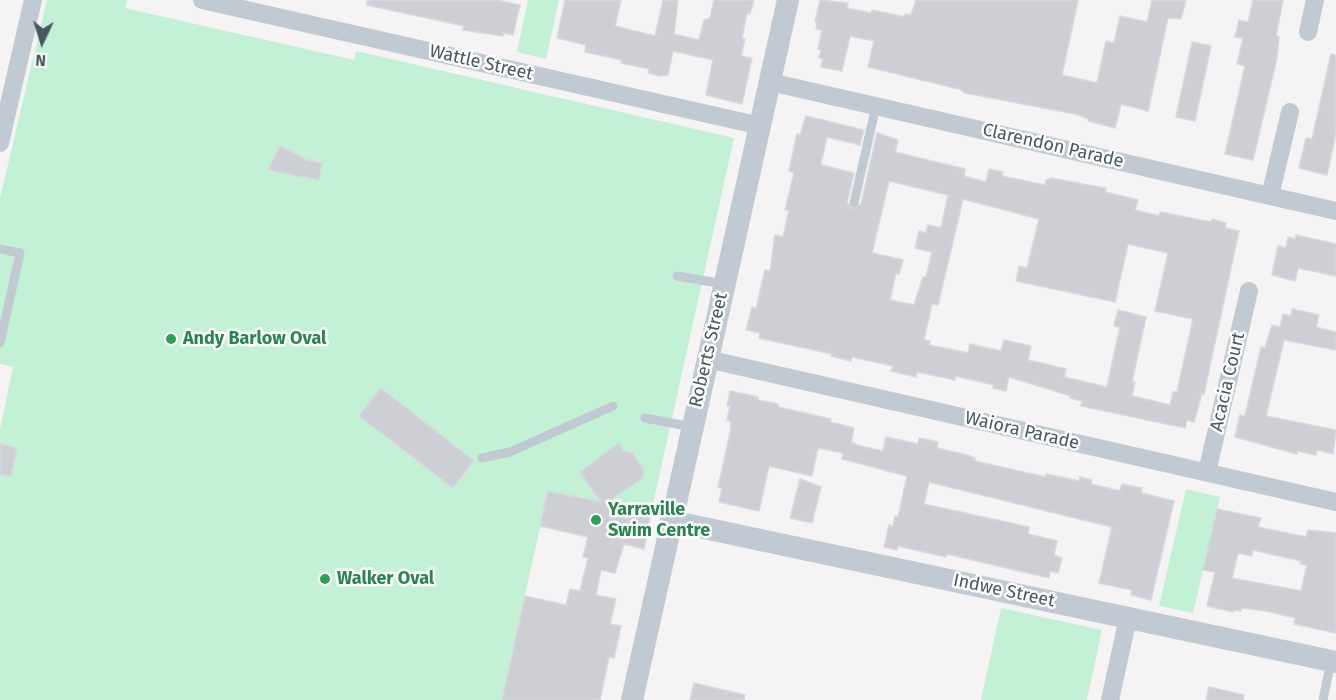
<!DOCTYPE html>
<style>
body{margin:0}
#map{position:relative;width:1336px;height:700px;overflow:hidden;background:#f5f3f3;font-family:"Fira Sans",sans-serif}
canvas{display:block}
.north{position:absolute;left:12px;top:12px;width:60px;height:60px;-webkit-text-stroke:4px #fff;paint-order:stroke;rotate:184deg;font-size:16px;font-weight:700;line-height:24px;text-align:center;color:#4a5661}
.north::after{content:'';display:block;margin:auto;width:21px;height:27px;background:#4a5661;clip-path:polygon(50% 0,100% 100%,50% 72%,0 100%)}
</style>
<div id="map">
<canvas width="1336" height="700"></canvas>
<div class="north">N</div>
</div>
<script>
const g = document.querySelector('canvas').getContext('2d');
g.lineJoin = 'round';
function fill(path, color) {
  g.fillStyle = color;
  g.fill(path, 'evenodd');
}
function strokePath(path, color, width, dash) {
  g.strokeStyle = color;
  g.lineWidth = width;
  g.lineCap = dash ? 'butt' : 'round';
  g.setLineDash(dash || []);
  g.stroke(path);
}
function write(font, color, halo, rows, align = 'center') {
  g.font = font + ' "Fira Sans",sans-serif';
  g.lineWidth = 5;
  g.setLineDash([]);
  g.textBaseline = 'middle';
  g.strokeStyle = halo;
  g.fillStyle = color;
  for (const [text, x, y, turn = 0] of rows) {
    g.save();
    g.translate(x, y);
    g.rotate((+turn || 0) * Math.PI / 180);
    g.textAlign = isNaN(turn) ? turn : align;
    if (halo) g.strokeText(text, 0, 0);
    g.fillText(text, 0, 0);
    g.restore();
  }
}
fill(new Path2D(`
 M47,0H127L125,8L354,60L356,51L734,138L651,513L548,491L502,700H0V429L13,367L0,364V198Z
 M528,0H559L546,59L517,52Z
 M1186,489L1220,497L1193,613L1159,606Z
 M1001,608L1102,630L1087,700H981Z`), '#c3f1d5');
const building = new Path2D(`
 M367,0H497L520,5L513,35L503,33V36L463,30L464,26L367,5Z
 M565,0H621L615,26L655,36L663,0H678L674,34L699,40L704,20L710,18L714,0H754L750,14L747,13L742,38L745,39L741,56L752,58L742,104L706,95L713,60L673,51L668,75L660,76L648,73L649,69L621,63L622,60L585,52L586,45L557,38Z
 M820,0L848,3L847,8L871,13L872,10L905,17V14L911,15L916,0H1078L1062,75L1097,83L1106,41L1114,43L1120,16L1147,22L1152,0H1186L1181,19L1168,18L1148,111L1121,104L1115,128L1088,121L1089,119L1075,114L965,93L959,89L868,67L874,41L850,36L842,71L821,67L823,59L819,58L821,50L818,49L822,30L816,29L817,23L815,22Z
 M1253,0H1283L1276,36L1279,37L1277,58L1253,160L1225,154L1245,66L1237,64L1243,38L1235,37L1239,20L1248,22Z
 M1192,42L1211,46L1195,121L1176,117Z
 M1331,54L1336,55V133L1327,175L1299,168L1306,138L1312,139Z
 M806,116L864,130L860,145L827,137L821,163V165L854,173L847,202L852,209L861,204L877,133L898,140L895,152L965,169L964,176L986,182L989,169L1003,172L1002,176L1045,185L1046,180L1052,178L1088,185L1106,188L1105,192L1138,200L1135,210L1160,216V212L1211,222L1212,219L1226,223L1225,228L1239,231L1204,394L1202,393L1194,422L1187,420L1185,428L1081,406L1082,401L1070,398L1071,396L1009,377L1006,391L993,388L994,385L955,376V380L917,372L916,377L891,371L893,366L852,357L851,361L831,356L832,354L759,338L760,333L746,330L752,307L756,309L765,270L770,271L775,235L783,237L789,210H785L794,173L789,171L797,134L800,135ZM889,181L948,195L941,228L928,225L926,233L919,231L915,248L932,252L926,277H923L914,305L890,300L896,273L899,274L903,260L872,253ZM963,199L1039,219L1027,268L1019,266L1016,281L1115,302L1128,244L1168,253L1155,311L1193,319L1177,392H1173L1170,405L1132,396L1135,382H1132L1146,317L1118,310L1114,326L1120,327L1107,387L1064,377L1066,369L1028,360L1031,346L1004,340L1001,351L970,344L968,353L929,345L930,341L924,340L932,304L938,305Z
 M280,146L307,160L322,163L319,180L268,170Z
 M1296,235L1336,244V276L1298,268L1295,281L1272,275L1278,246L1286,248L1288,237L1295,239Z
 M1292,309L1319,315L1316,327L1336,332V350L1284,340L1266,416L1336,430L1333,454L1317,450L1316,455L1297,451V454L1235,437L1240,415L1245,416L1261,347L1265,348L1272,325L1280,327L1283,314L1291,316Z
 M381,388L474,461L453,488L359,416Z
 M730,391L758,397V400L778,404V407L831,419L830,422L854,428L851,442L860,446L883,451L886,437L918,444L919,438L938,442L937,448L967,455L975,458V461L1046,477V474L1079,481L1080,477L1092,480L1091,484L1120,491L1122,484L1142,488L1141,493L1174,501L1151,600L1131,595L1132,590L1099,583L1112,527L929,482L924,504L1029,527L1028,534L1057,541L1054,555L1062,558L1058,573L1050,571L1049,578L947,554L946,557L898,546L897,550L884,547L889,525L893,526L895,516L898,517L907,476L842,459L843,453L818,448L812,476L769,466L759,511L719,502L722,488L718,487L731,429L730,421L727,420L730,406H727Z
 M619,443L624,451L633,453L644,470L643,478L606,503L651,513L644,549L624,544L615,573L601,570L596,595L616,599L610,624L621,626L614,658L609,657L600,700H502L525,596L566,605L570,589L580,591L588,558L583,557L588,537L540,526L548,491L601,502L580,472Z
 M0,444L17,448L11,476L0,474Z
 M800,479L821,487L812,523L790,518Z
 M1217,509L1261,518L1258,527L1306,537L1308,530L1336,533V633L1294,624L1295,618L1266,611L1242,608L1241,611L1234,610L1233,612L1207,606L1215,572L1203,570ZM1253,550L1301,561L1300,564L1307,565L1301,591L1232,578L1238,553L1252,556Z
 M694,683L745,695L744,700H690Z
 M1209,687L1244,695L1243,700H1206Z`);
fill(building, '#cdcfd5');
strokePath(building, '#d7d9de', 1.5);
strokePath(new Path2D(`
 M854,203L876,106
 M0,249L20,253L0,343
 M677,276L724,284
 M645,418L692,427
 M482,458L510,452L613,406
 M1323,700L1331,661`), '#c1cad2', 9);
strokePath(new Path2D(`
 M202,0L761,126
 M1308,32L1315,0
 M770,82L1336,211
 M0,143L33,0
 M1270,196L1290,112
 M707,359L1336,502
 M1207,472L1249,291
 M1110,700L1128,618`), '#c1cad2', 18);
strokePath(new Path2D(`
 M671,521L1336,662
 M632,700L788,0`), '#c1cad2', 22);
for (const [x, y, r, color] of [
 [171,339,6,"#2e9e5b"],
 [596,520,6,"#2e9e5b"],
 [325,579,6,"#2e9e5b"]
]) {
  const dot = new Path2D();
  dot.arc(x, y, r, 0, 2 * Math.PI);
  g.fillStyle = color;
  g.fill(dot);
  strokePath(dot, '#fff', 2);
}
write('18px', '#4a5661', '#fff', [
 ["Wattle Street",481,63,13],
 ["Clarendon Parade",1053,146,13],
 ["Roberts Street",709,350,-77],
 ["Acacia Court",1228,382,-77],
 ["Waiora Parade",1022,431,13],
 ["Indwe Street",1004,591,12]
]);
write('bold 18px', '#27864d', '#fff', [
 ["Andy Barlow Oval",183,339],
 ["Yarraville",608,510],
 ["Swim Centre",608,531],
 ["Walker Oval",337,579]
], 'left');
</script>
